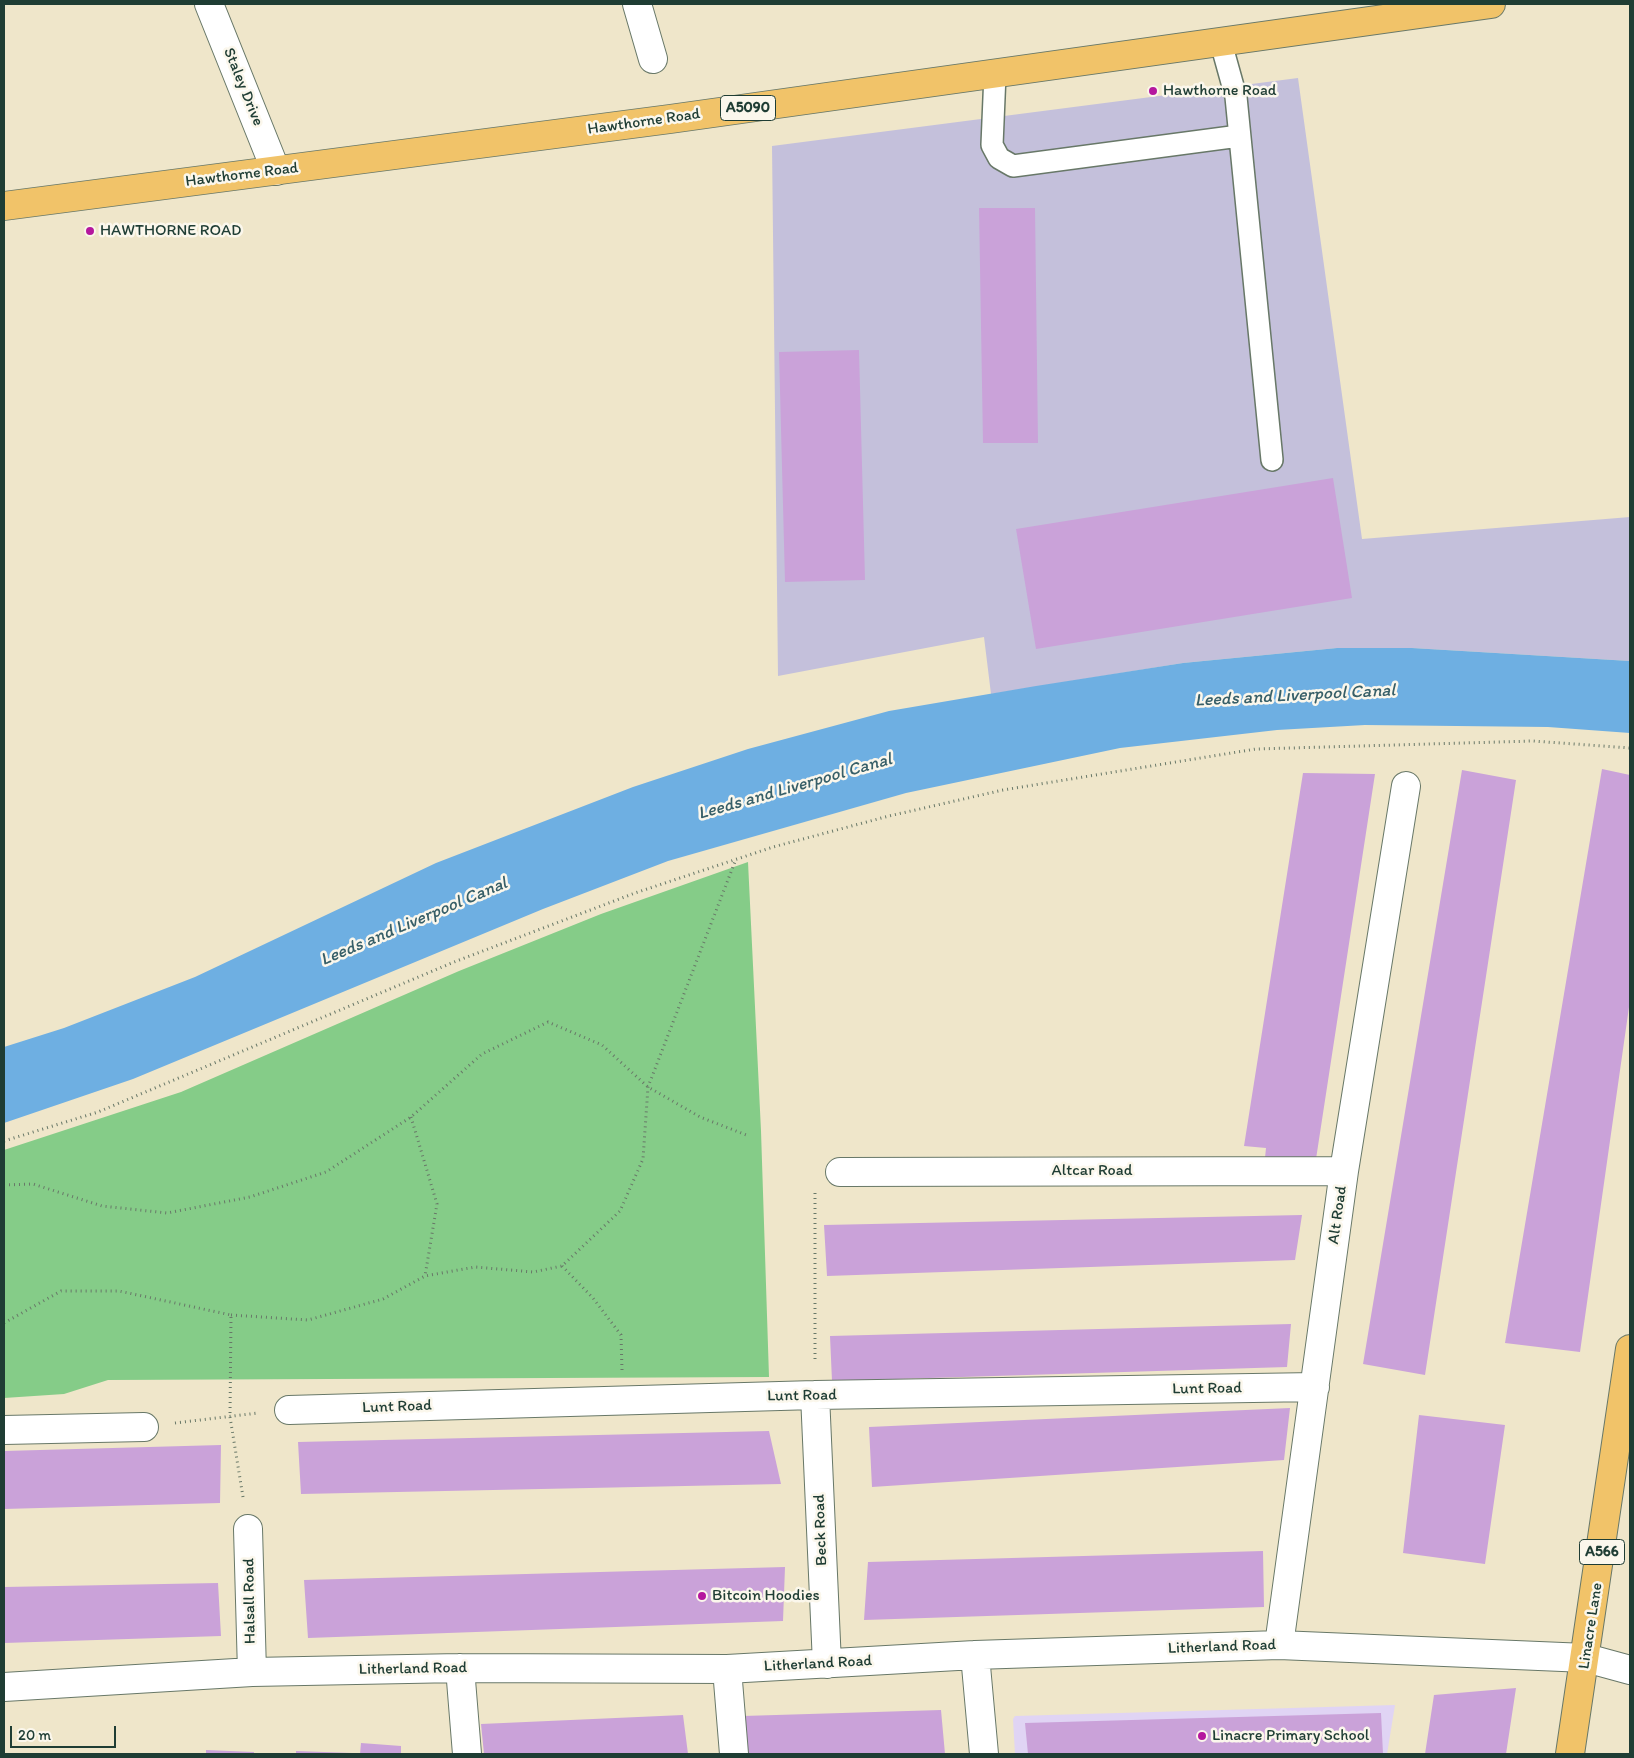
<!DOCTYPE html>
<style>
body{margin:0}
#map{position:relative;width:1634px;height:1758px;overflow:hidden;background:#efe6ca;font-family:Itim,sans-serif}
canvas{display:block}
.frame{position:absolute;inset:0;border:5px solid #1f3d34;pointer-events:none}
.scale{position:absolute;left:10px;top:1726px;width:106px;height:22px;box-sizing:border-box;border:2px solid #1f3d34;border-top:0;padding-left:6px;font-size:15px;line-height:18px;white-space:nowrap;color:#1f3d34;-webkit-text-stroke:4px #fbf7ec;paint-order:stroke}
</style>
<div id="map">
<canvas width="1634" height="1758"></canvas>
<div class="frame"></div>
<div class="scale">20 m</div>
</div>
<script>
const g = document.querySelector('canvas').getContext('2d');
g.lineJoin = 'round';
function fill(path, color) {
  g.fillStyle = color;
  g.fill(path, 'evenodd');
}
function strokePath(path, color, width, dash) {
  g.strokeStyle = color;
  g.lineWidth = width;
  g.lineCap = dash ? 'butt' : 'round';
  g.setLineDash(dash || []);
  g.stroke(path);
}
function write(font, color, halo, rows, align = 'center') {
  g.font = font + ' Itim,sans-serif';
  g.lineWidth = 5;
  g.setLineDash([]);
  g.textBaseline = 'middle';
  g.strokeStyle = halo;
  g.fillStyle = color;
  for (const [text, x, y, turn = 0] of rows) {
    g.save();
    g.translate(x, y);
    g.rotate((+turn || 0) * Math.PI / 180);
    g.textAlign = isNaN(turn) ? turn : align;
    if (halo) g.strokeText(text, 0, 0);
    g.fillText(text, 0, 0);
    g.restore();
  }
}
fill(new Path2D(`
 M1395,1705L1387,1754H1015L1013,1719L1015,1716Z`), '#e0d4f4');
fill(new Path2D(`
 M1298,78L1362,539L1630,517V661L1412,648H1337L1183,663L991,694L984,637L778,676L772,146Z`), '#c4c0db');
fill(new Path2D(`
 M748,862L761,1131L769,1377L108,1380L64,1394L4,1398V1150L181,1092L459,971L601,914Z`), '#85cc88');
fill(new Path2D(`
 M1337,648H1412L1630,661V733L1548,727L1365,725L1277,730L1120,748L906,793L668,861L543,909L133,1079L4,1123V1047L64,1028L195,977L436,863L633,787L748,749L889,711L1036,686L1183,663Z`), '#6eafe2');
fill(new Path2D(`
 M979,208H1035L1038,443H983Z
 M859,350L865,580L785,582L779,352Z
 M1333,478L1352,598L1036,649L1016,529Z
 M1602,769L1630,775V1000L1580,1352L1505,1343Z
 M1462,770L1516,780L1425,1375L1363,1364Z
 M1303,773L1375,774L1316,1159L1265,1158L1266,1148L1244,1146Z
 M1302,1215L1295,1260L827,1276L824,1225Z
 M1291,1324L1287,1367L832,1381L830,1336Z
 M1290,1408L1284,1460L872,1487L869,1427Z
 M1419,1415L1505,1425L1485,1564L1403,1553Z
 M769,1431L781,1484L301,1494L298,1442Z
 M221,1445L220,1503L4,1509V1451Z
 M1263,1551L1264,1607L864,1620L868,1562Z
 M785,1567L783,1621L308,1638L304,1580Z
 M218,1583L221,1636L4,1643V1587Z
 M1516,1688L1506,1754H1425L1434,1695Z
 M941,1710L945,1754H745L743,1716Z
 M1381,1713L1383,1754H1028L1025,1723Z
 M683,1715L688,1754H484L481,1724Z
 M361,1743L401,1746V1754H360Z
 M206,1750L254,1752V1754H206Z
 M296,1751L352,1753V1754H296Z`), '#caa2d9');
const service = new Path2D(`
 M1221,43L1236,97L1272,460
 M995,74L992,145L999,158L1013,166L1239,136`);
const minor = new Path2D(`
 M209,4L276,171
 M637,4L653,59
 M840,1172L1344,1171
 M815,1395L827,1664
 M289,1410L815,1395L1315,1387
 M4,1430L144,1427
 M248,1529L252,1672
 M1279,1645L1344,1171L1406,786
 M975,1655L984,1754
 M460,1668L467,1754
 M727,1669L734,1754
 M4,1687L252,1672L460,1668L727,1669L975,1655L1279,1645L1586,1658L1630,1670`);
const primary = new Path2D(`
 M4,206L670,119L1491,4
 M1570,1754L1630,1349`);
strokePath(service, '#687868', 24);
strokePath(minor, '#687868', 30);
strokePath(primary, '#687868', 30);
strokePath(new Path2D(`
 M411,1117L437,1204L425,1276
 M4,1141L98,1112L454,962L635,893L773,847L889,816L1003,790L1256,749L1533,741L1630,748
 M4,1185L33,1184L102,1206L167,1213L250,1197L326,1172L411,1117L482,1054L548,1022L602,1045L648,1087L700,1117L749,1136
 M815,1193V1362
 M562,1266L593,1298L621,1335L622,1370
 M231,1315L308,1320L383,1299L425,1276L475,1267L533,1272L562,1266L620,1211L643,1159L648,1087L736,859
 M4,1323L61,1291H119L231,1315L230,1417L243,1497
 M175,1423L258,1413`), '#687868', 3, [1, 4]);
strokePath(service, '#fff', 21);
strokePath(minor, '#fff', 28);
strokePath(primary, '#f1c369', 28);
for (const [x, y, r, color] of [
 [1153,91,5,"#b5179e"],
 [90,231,5,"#b5179e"],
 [702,1596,5,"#b5179e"],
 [1202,1736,5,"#b5179e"]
]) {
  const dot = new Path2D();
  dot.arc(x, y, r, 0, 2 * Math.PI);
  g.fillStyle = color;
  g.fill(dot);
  strokePath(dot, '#fbf7ec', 2);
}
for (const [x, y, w] of [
 [748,108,55],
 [1602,1552,45]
]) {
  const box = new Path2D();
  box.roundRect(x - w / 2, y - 12.5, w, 25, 4);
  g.fillStyle = '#fbf7ec';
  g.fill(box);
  strokePath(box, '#1f3d34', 1);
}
write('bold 15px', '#1f3d34', null, [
 ["A5090",748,108],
 ["A566",1602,1552]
]);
write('16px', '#1f3d34', '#fbf7ec', [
 ["Staley Drive",243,87,68],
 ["Hawthorne Road",644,122,-8],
 ["Hawthorne Road",242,175,-7],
 ["Altcar Road",1092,1171],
 ["Alt Road",1338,1215,-82],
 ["Lunt Road",1207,1389,-1],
 ["Lunt Road",802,1396,-1],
 ["Lunt Road",397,1407,-2],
 ["Beck Road",821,1530,-92],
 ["Halsall Road",250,1601,-91],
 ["Linacre Lane",1591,1626,-81],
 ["Litherland Road",1222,1647,-2],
 ["Litherland Road",818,1664,-3],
 ["Litherland Road",413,1669,-1]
]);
write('16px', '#1f3d34', '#fbf7ec', [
 ["Hawthorne Road",1163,91],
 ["HAWTHORNE ROAD",100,231],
 ["Bitcoin Hoodies",712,1596],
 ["Linacre Primary School",1212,1736]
], 'left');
write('italic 18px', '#375f68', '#fbf7ec', [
 ["Leeds and Liverpool Canal",1295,696,-3],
 ["Leeds and Liverpool Canal",795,787,-16],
 ["Leeds and Liverpool Canal",414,922,-23]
]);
</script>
